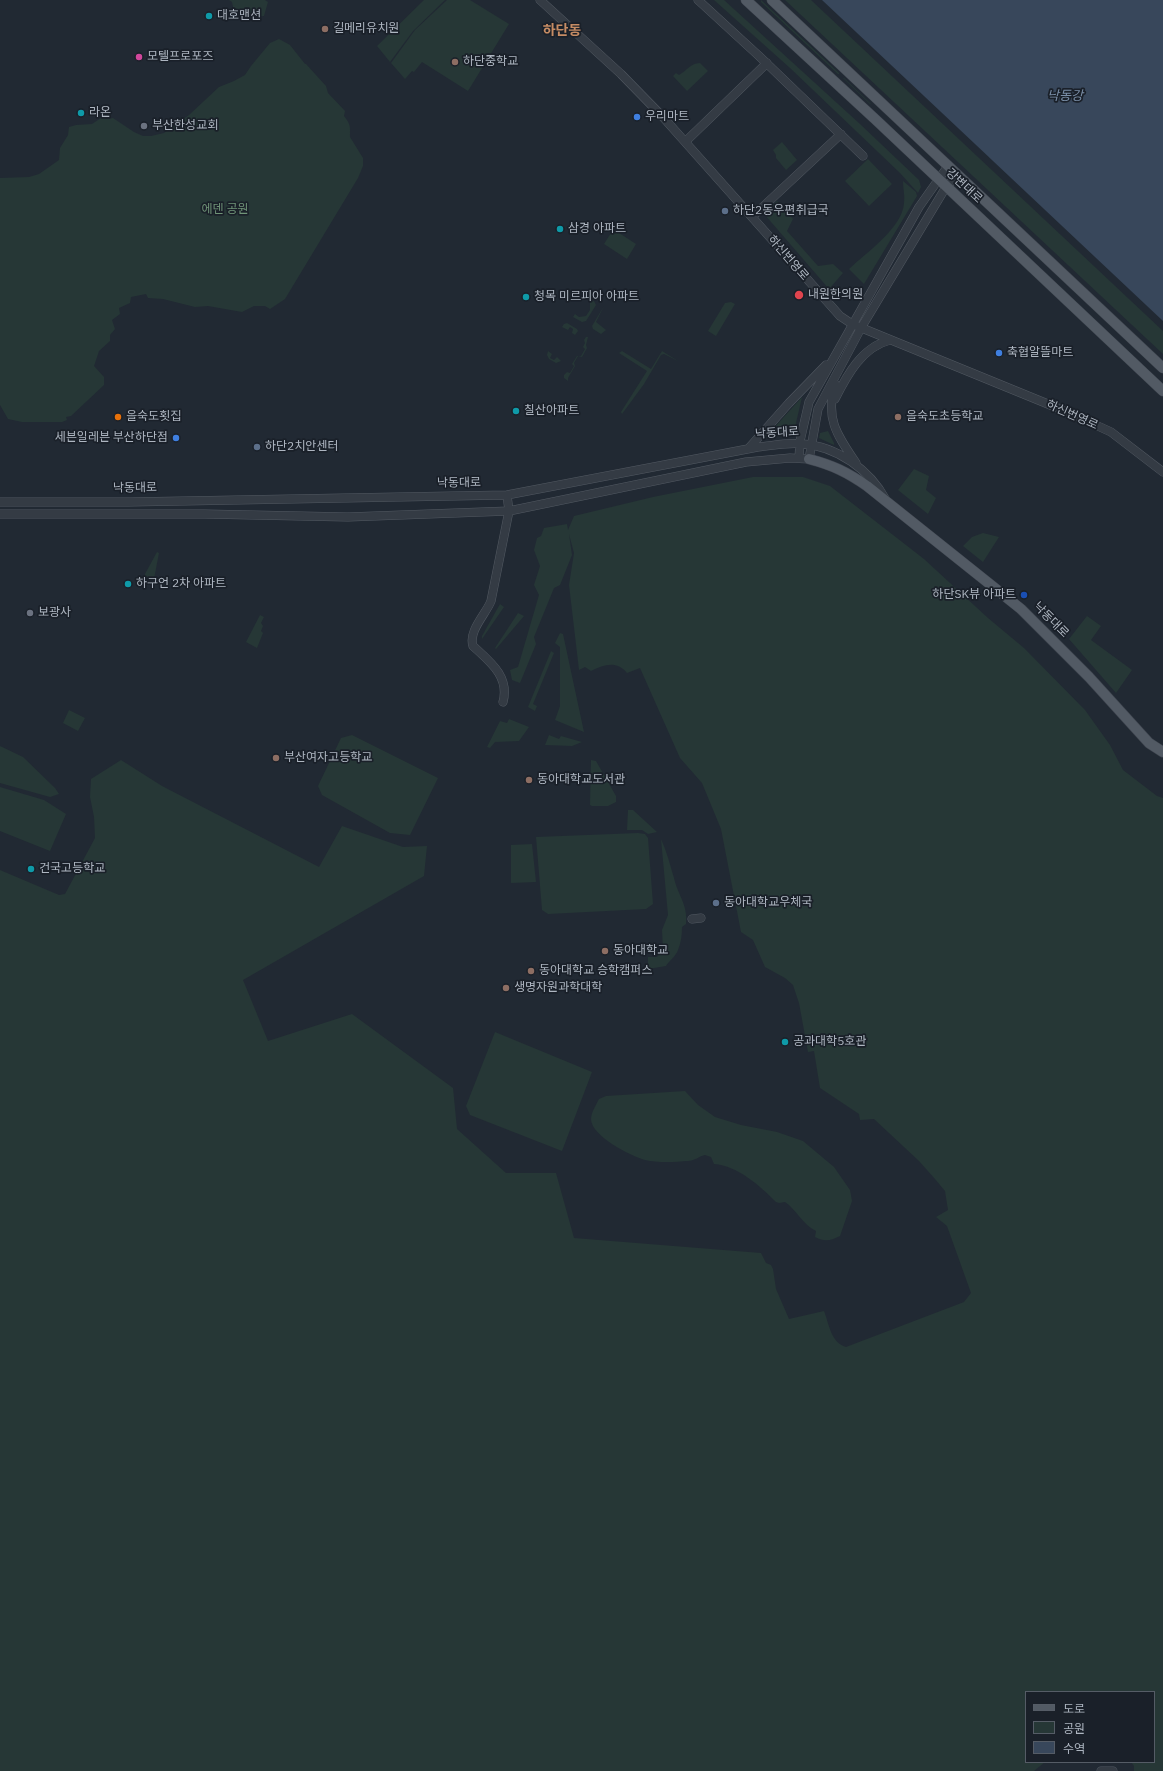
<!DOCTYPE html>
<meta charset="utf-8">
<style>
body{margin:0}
#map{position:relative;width:1163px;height:1771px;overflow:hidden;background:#212933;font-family:"IBM Plex Sans","Noto Sans KR",sans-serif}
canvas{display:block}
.legend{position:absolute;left:1025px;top:1691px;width:130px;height:72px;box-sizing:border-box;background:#1a2029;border:1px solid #555c66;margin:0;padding:5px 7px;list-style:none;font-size:12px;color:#aeb6c1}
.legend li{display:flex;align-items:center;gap:8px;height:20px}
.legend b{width:20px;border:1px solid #555c66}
</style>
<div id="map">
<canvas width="1163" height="1771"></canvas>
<ul class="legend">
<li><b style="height:5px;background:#525a64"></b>도로</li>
<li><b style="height:11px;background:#263736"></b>공원</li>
<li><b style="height:11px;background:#38475b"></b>수역</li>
</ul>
</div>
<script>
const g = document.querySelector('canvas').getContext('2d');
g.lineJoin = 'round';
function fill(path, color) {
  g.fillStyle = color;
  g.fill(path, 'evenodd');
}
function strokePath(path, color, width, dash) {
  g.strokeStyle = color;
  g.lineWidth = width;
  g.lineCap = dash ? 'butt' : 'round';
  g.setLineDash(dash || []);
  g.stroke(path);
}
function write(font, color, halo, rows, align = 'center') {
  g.font = font + ' "IBM Plex Sans","Noto Sans KR",sans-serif';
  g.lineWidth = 3.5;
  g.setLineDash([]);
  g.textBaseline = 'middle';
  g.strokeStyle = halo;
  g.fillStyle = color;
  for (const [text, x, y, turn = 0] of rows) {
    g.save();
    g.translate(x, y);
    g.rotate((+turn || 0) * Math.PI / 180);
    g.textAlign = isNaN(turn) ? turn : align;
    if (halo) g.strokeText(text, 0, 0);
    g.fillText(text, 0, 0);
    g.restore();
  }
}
fill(new Path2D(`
 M229,0H265L268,2L264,16L253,17L233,7L232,2Z
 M424,0H445L413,31L390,62L377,46Z
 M447,0H470L509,24L468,91L422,62L414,72L412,71L405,79L391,63L415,30Z
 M714,0H724L860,124L919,180L921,187L918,193L900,173L790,68Z
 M761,0L839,73V74H838L761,2Z
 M785,0H811L1163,331V354Z
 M279,39L290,45L305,64H306L326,86L328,93L345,111L344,116C351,125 350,126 350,137L363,158V166L358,178L285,299L270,309L265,306H254L242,312L208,306L195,307L163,299L148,298L146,294L131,297L130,303L119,308L120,314L112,320L115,329L110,335V341L99,351L94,366L104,377V385L71,416L66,417L67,420L62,422H22L8,419L0,405V178L29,177L39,174L59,160L60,148L68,135L69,127L76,125L92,124L101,118L108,119L113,118L134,132L143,136H151L164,133L189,115L219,87L234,81L245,75L251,66L270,43Z
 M700,63L708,71L687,91L673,76L676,73L679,75C688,70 689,64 700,63Z
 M843,78H844L871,104H870Z
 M782,142L797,160L786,170L776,158V155L773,150Z
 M868,159L892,184L869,206L845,181Z
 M903,181L916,192L917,196L864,284L849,269C866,253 903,227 904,203C905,196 903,188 903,181Z
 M777,201L793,219L787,231L818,266L833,264L843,273L829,289L765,215L766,211Z
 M616,231L636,244L627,259L604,244L611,233Z
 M594,301L596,305L586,321L582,322L573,317L575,314L579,317L586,316L590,310V302Z
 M731,302L735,304L716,336L708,331L725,303Z
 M604,306L596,322L606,330L601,334L593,329L592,326Z
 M567,323L577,329L578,331L575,335L572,333L573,329L570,327L568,330L562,327L564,324Z
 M586,337H588L586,345L587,348L582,357L578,356L574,363L575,366L568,378V381L564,378V375L567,372L570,373L574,366L572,364L577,356H581L585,349L583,347L585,343L584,340Z
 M548,351L552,354L550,358L554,360L557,357L561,361L556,363L549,359L547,355Z
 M622,351L651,369L662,351L678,361L664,354L661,355L644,384L622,414L621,412L647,371L619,353Z
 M802,397L796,423L795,436H791V435L765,438Z
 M828,431L834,443V445L819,438L820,433Z
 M914,469L929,476L926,490L936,498L928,514L898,490Z
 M753,477H803L830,486L924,559L988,618L1024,648L1085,710L1110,745L1123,770L1157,796L1163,798V1771H1134V1766L1131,1762H1154V1692H1026V1762H1045L1034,1771H0V870L59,895L65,894L95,838L94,817L90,797L91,779L121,760L162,786L319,867L342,826L403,847L427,846L424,876L243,980L268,1041L352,1014L453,1088L457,1129L506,1173H556L574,1238L761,1253L766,1263L771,1265L773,1269L776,1289L789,1319L824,1311C829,1324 831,1343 846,1347L964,1302L971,1293L947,1226L936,1217L948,1210L945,1191L935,1179L919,1161L874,1119L860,1120L859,1114L820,1088L814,1051L808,1052L799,1003L793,985L785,978L765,967L753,940L741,932L721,829L702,783L680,758L640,668L627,673C616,660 604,665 591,671L585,667L579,670L569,585L574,553L569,534L572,555L560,585L554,588L534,637L536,644L520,683L512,680L510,670L518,667L539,595L534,585L540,566L534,550L537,538L541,536L544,528L567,524L568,530L574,516L653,497Z
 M983,533L999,537L983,562L963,546L972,537Z
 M157,552L159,553L154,579L145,576V574Z
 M500,604L504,607L482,639V636Z
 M518,613L524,616L496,649L495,648Z
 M260,615L264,617L261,623L263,626L261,631L263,633L257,648L246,642Z
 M1087,616L1101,626L1091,640L1132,670L1116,693L1069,639Z
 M560,633L563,634L584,732L555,720L560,706V647L555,643Z
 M551,651L554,653L533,704L537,706L535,711L528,707Z
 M69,710L85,718L78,731L63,723Z
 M509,719L529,727L519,741L495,742L490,748L487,747L500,721L507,723Z
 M352,735L438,778L410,835L390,833L322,795L318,786L341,738Z
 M549,735L559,739L561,736L582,742L572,746L545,745Z
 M0,746L23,757L55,788L59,794L50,797L0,783Z
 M591,760L596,761L616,796V802L608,806H592L590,805Z
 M0,787L44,800L66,814L50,851L0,831Z
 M628,810H633L657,832L648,834L642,830H627Z
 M638,833L645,834L648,838L653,904L646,909L548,914L542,910L536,837Z
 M661,839C667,852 670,865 674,878C678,896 688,904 686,924L682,927C682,935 681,943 678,950C676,956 669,961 666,966L648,969V957H657L663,950L662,930L668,915Z
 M532,844L536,882L511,883V845Z
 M495,1032L592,1072L562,1151L470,1115L466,1106Z
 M685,1091L698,1105L715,1117L741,1125L777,1132L803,1141L834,1167L850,1190L852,1201L840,1236C830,1241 825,1242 815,1237L816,1231C803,1225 796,1209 785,1202L779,1203L776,1202C759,1185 738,1166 714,1164L711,1157L705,1155C700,1156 694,1161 688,1161C675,1162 658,1163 645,1160C631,1156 591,1136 591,1119C591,1113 596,1105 599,1099L606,1096Z`), '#263736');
fill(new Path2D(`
 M822,0H1163V321Z`), '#38475b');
const minor = new Path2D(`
 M540,0L621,74L662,116L840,316L852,324L1065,411L1111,432L1163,472
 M698,0L759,56L863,156
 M685,142L767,63
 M752,217L841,134
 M835,384C825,419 837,435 856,463
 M835,399C847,375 862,347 890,340
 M749,448L789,403L826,365
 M799,458L800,441L809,402L919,207L948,166
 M0,502H129L507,495L758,447C772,446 788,442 802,444C837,446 870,470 886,500
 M0,514H204L348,517L509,511L746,462L790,458L809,459L818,409L861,328L946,187L958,175
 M503,702C510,676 489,661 473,646C468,631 486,614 491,601L509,511L507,495
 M692,919L701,918
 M1101,1771H1113`);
const major = new Path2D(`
 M746,0L875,119L1163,391
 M772,0L1163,368
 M809,459C832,465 847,472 867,486L1021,609L1089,677L1149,743L1163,752`);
strokePath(minor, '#525962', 9);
strokePath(major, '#3e444e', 11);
strokePath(minor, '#343b44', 8);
strokePath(major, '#525a64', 10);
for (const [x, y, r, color] of [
 [209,16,4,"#0f9aa8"],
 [325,29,4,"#8d6e63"],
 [139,57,4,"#d1479c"],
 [455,62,4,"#8d6e63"],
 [81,113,4,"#0f9aa8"],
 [637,117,4,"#3f7fe0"],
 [144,126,4,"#6b7280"],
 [725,211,4,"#5c6f8a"],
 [560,229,4,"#0f9aa8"],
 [799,295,5,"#e0444e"],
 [526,297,4,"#0f9aa8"],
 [999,353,4,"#3f7fe0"],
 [516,411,4,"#0f9aa8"],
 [118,417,4,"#e8710a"],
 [898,417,4,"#8d6e63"],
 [176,438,4,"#3f7fe0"],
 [257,447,4,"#5c6f8a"],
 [128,584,4,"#0f9aa8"],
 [1024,595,4,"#1a4fb4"],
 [30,613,4,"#6b7280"],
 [276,758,4,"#8d6e63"],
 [529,780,4,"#8d6e63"],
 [31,869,4,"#0f9aa8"],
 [716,903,4,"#5c6f8a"],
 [605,951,4,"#8d6e63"],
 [531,971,4,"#8d6e63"],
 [506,988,4,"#8d6e63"],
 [785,1042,4,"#0f9aa8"]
]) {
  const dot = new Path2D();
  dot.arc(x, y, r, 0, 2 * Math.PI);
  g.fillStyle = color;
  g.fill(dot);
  strokePath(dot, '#1a2029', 1.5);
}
write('12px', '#aeb6c1', '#1a2029', [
 ["대호맨션",217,16],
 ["길메리유치원",333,29],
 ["모텔프로포즈",147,57],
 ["하단중학교",463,62],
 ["라온",89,113],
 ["우리마트",645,117],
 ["부산한성교회",152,126],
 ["하단2동우편취급국",733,211],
 ["삼경 아파트",568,229],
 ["내원한의원",808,295],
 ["청목 미르피아 아파트",534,297],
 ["축협알뜰마트",1007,353],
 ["칠산아파트",524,411],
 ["을숙도횟집",126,417],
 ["을숙도초등학교",906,417],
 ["세븐일레븐 부산하단점",168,438,"right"],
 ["하단2치안센터",265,447],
 ["하구언 2차 아파트",136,584],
 ["하단SK뷰 아파트",1016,595,"right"],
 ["보광사",38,613],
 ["부산여자고등학교",284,758],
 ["동아대학교도서관",537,780],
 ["건국고등학교",39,869],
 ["동아대학교우체국",724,903],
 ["동아대학교",613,951],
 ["동아대학교 승학캠퍼스",539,971],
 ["생명자원과학대학",514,988],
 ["공과대학5호관",793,1042]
], 'left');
write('12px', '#aeb6c1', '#1a2029', [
 ["강변대로",964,186,43],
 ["하신번영로",788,258,49],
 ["하신번영로",1072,415,24],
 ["낙동대로",777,433,-4],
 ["낙동대로",459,483,-1],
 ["낙동대로",135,488,-1],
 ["낙동대로",1051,620,45]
]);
write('12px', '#709478', '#1a2029', [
 ["에덴 공원",225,210]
]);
write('italic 13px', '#7a8ea7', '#1a2029', [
 ["낙동강",1065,96]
]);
write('bold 14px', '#c68c64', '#1a2029', [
 ["하단동",562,31]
]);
</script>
